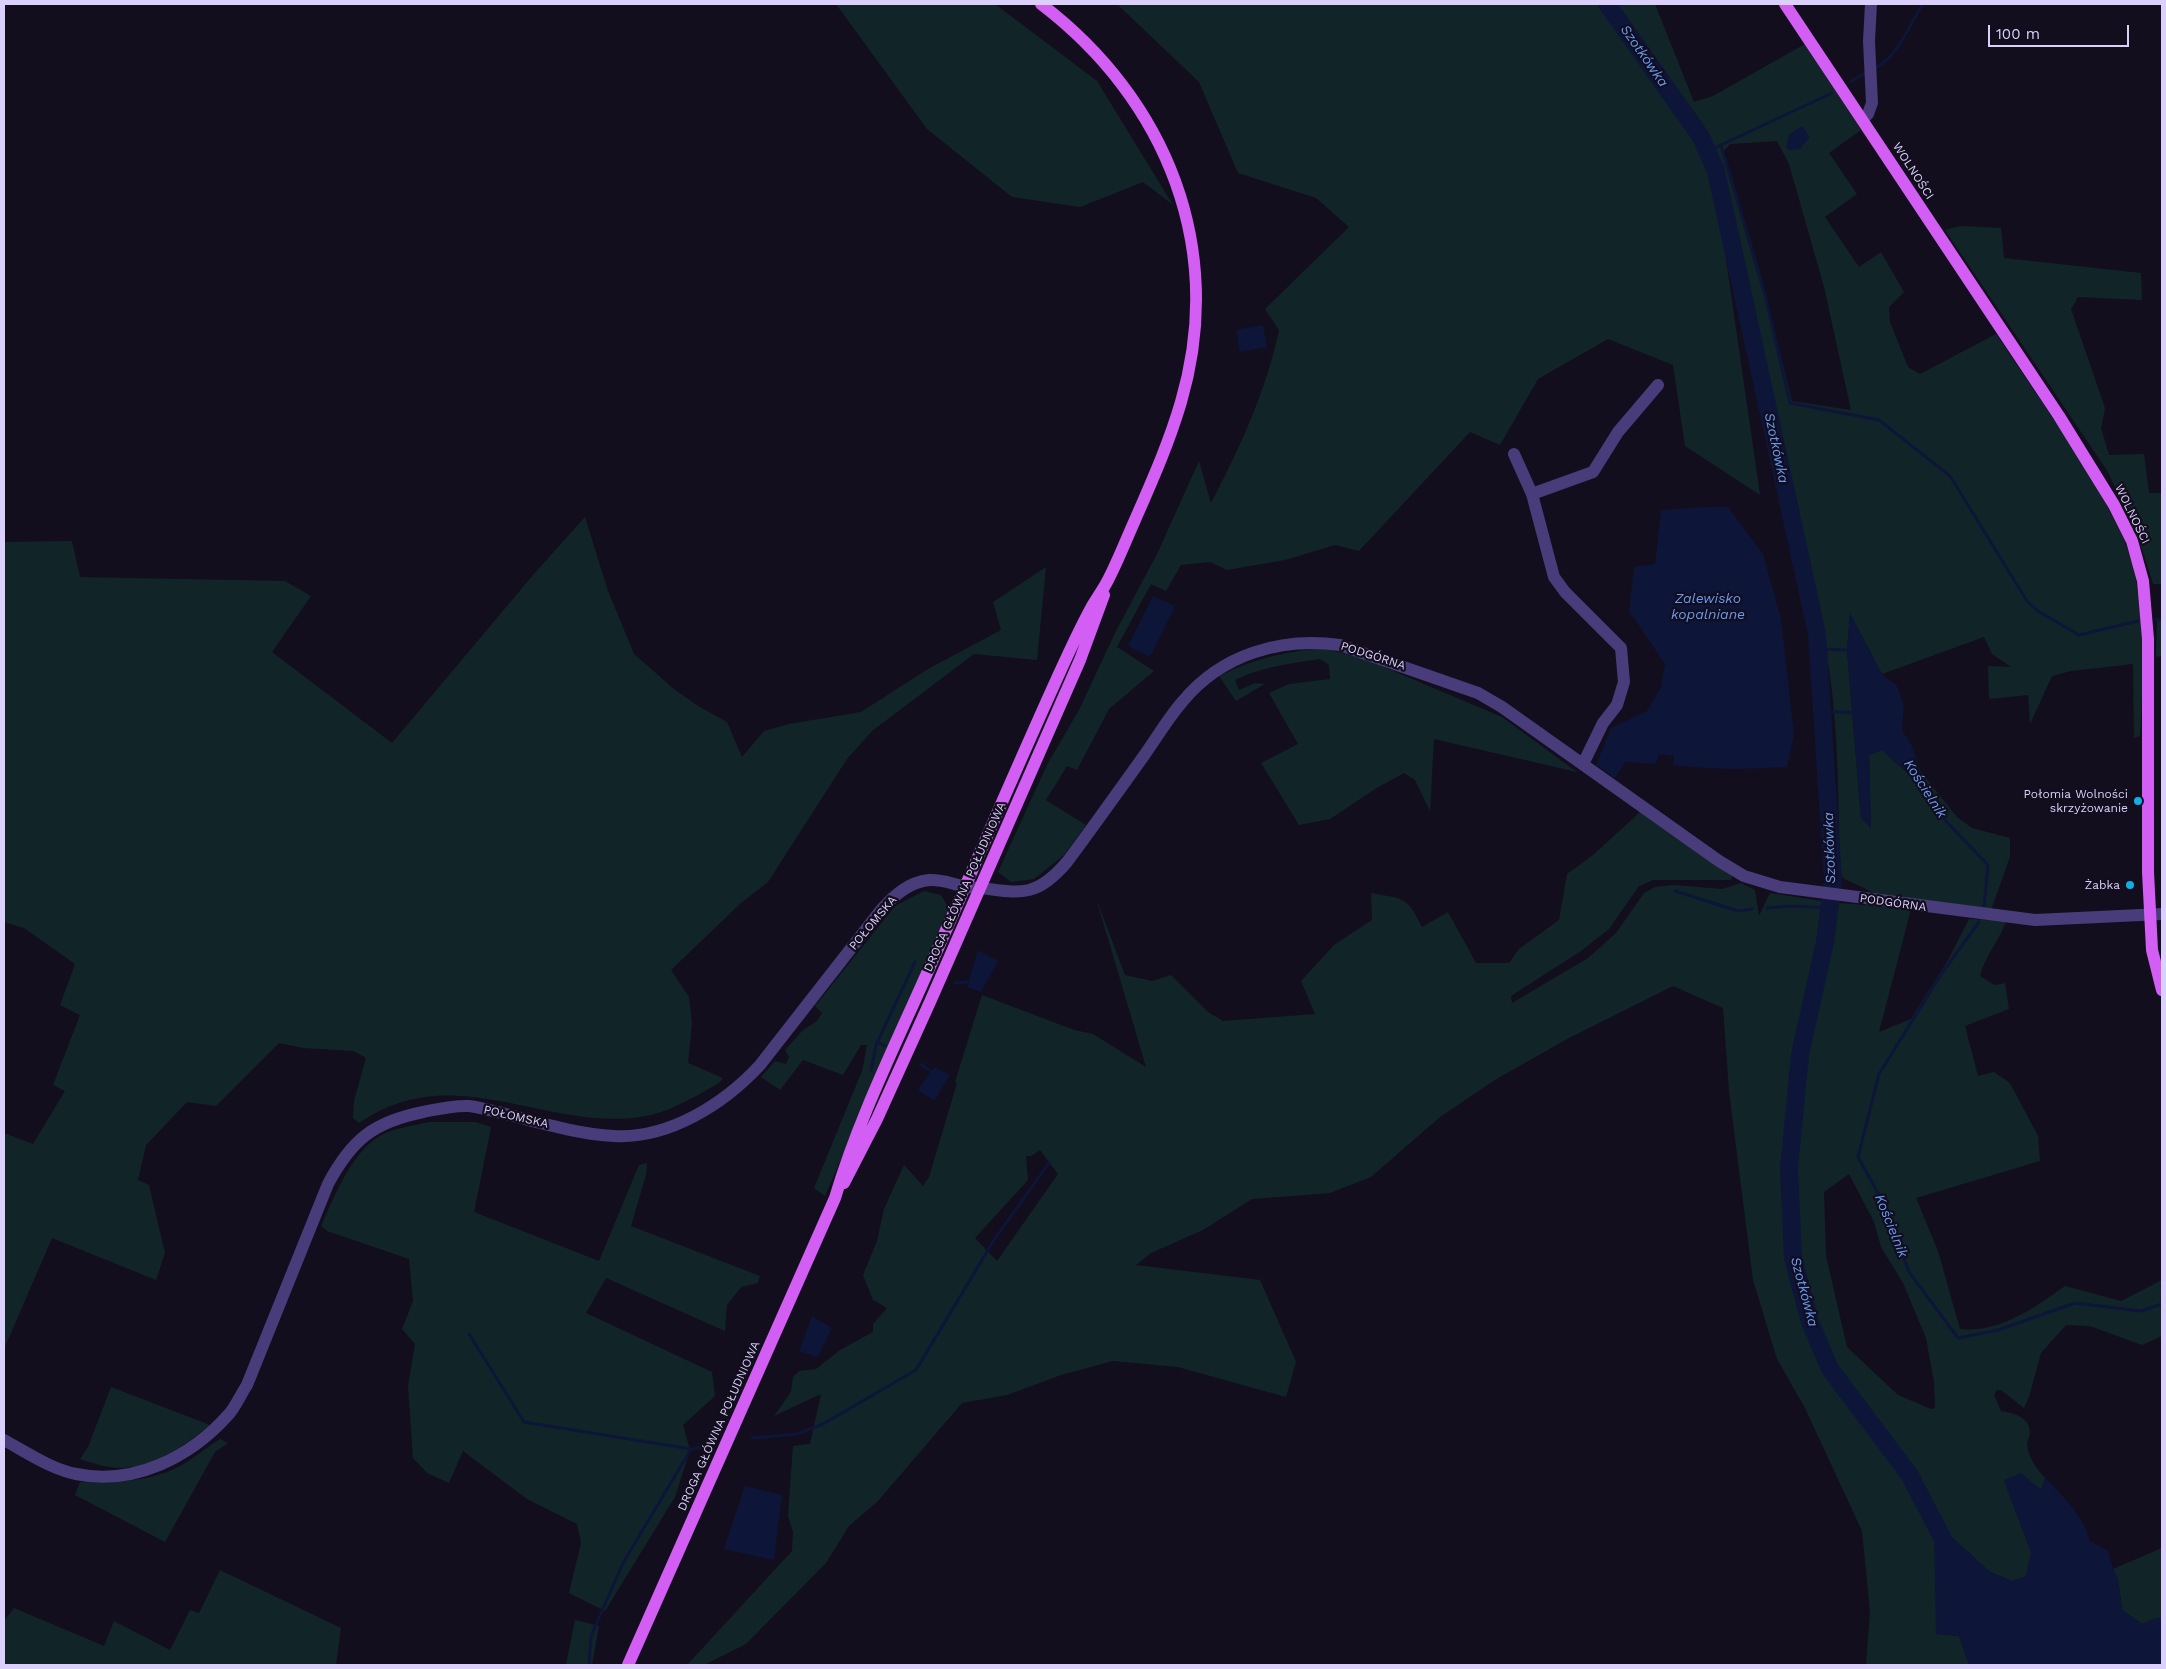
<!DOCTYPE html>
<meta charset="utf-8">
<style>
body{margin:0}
#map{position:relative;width:2166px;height:1669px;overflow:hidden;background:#130e1e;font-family:"Work Sans",sans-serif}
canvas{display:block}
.frame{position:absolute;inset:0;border:5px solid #dbcffb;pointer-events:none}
.scale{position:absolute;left:1988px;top:25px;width:141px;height:22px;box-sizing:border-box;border:2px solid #dbcffb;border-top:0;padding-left:6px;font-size:15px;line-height:18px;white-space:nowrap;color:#dbcffb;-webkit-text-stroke:4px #130e1e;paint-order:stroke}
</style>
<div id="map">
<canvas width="2166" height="1669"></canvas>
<div class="frame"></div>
<div class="scale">100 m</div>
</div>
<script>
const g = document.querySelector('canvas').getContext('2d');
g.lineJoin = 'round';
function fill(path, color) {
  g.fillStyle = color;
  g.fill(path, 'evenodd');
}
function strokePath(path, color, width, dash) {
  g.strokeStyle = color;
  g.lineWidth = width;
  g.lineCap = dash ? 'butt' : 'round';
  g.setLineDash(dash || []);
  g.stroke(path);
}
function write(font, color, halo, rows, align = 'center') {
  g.font = font + ' "Work Sans",sans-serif';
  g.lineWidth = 4.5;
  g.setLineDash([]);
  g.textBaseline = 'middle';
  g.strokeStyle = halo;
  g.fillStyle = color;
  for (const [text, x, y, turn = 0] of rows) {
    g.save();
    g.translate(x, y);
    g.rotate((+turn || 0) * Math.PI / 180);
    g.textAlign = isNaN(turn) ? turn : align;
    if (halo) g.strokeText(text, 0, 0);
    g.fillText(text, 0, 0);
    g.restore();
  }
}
fill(new Path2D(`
 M836,4H995L1097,81L1173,205L1143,182L1080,207L1012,197L927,129Z
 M1117,4H1601L1682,116L1703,152L1716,190L1760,495L1685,446L1673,365L1608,339L1538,379L1500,445L1470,432L1359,551L1335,545L1285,560L1227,570L1210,562L1181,565L1166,591L1151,584L1117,647L1154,671L1109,709L1077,770L1067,766L1046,800L1086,825L1063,856L1034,879L1011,882L998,872L1047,765L1079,710L1115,633L1158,552L1199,461L1211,503C1240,448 1266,391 1279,330L1265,309L1349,227L1316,198L1238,173L1199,82Z
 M1613,4H1655L1694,102L1713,96L1805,44L1861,130L1829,153L1857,194L1825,217L1859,267L1881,252L1904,292L1889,307L1890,322L1908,367L1920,374L1996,334L2091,475L2123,537L2134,567L2141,616L2143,674L2140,736L2134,738L2133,664L2071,671L2052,676L2030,724L2028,695L1989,699L1988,666L2011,667L1992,654L1984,637L1882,674L1850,614L1847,650L1861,818L1871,827L1869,755L1882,750L1917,782L1925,793L1920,784L1921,772L1957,817L1972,828L2010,838V857L1991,910L1878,895L1843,878L1840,869C1838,803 1839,735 1829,669C1802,497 1748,331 1716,160L1688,110ZM1777,141L1789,164L1824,287L1851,410L1792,401L1758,265L1724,151L1730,144Z
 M1961,226L2001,228L2004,258L2141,273L2142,300L2078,297L2071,309L2105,408L2101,428L2109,455L2144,454L2149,493H2162V584H2153L2141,546L2108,472L1945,230Z
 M585,517L608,591L634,654L674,689L698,706L727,722L742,757L764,731L789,724L861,712L928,669L1001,630L993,602L1046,567L1037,660L974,654L872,731L847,759L768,882L741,903L671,970L689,997L692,1023L688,1063L723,1078L719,1083C694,1097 669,1113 640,1117C542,1131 454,1058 359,1123L353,1118L354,1101L366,1058L353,1051L303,1048L279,1043L216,1106L187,1102L146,1145L138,1180L149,1185L165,1253L156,1280L52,1238L4,1349V1133L33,1144L65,1091L53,1085L80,1015L60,1005L75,964L24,928L4,922V542L72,541L80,577L285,581L311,596L272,652L392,743L533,575Z
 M2157,620H2162V656L2156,657Z
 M1322,648L1365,659L1502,717L1577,772L1434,739L1430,811L1415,780L1404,773L1375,789L1330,819L1299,825L1261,763L1298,744L1269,693L1289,684L1330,679L1329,665L1320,659C1292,663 1261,667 1235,680L1239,690L1255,683L1265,684L1236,701L1219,676C1254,659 1283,652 1322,648Z
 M1640,812L1733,875L1731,880H1653L1639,886L1609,929L1581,951L1511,996L1512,1003L1588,958L1616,933L1644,893L1655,887L1674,885L1722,889L1741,883L1755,890L1759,916L1770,893L1828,902L1911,909L1879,1032L1911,1019L1948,960L1969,919L2006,921C1999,942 1985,955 1980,976L1994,985L2005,983L2009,1009L1965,1026L1978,1076L1994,1072L2010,1083L2038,1136L2040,1161L1916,1198L1938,1251L1960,1329C2000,1333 2034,1308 2065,1286L2121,1301L2162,1280V1336L2142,1345L2090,1326L2066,1325L2041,1353L2029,1397L2024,1408L2001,1390H1997L1994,1395L2001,1411C2013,1413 2030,1417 2030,1433C2030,1436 2027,1440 2027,1444C2028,1458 2037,1469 2045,1478L2041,1491L2004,1480L2031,1552L2026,1577L2012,1581L1990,1572L1946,1532V1545L1935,1532L1937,1634L1959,1636L1969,1665H1866L1870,1611L1862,1531L1805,1408L1777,1359L1753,1280L1729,1091L1723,1008L1673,986L1569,1038L1498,1078L1440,1117L1371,1177L1330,1193L1252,1199L1203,1230L1151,1253L1136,1265L1260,1280L1296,1362L1286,1397L1178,1367L1113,1361L1061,1375L1007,1395L962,1403L878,1501L849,1526L826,1563L746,1644L704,1665H687L792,1551L793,1532L788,1516L793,1446L810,1444L821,1394L774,1416L791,1392L793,1377L799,1371L816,1369L840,1350L873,1332V1324L887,1308L873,1300L863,1275L877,1241L884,1209L904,1165L923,1186L929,1177L957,1083L955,1082L982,995L1074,1030L1093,1034L1146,1067L1096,898L1125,975L1152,981L1171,975L1208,1012L1223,1021L1315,1014L1301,981L1334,945L1372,920L1371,893C1404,899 1407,896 1422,927L1448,912L1476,963H1509L1519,949L1559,920L1567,874L1593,855ZM1040,1150L1058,1174L997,1261L975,1238L1028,1180L1026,1156H1031ZM1849,1174L1874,1222L1881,1247L1903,1283L1926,1338L1934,1382L1935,1408L1931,1409L1898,1395L1847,1347L1826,1256L1824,1192Z
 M924,891L941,895L948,907L944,922L825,1196L814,1188L862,1071L867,1045H861L843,1075L803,1060L780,1090L761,1077L775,1061L786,1064L789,1057L785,1050L803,1030L817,1021L822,1013L815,1006L895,906Z
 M430,1122H475L491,1127L474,1212L599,1261L639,1165L647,1163L646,1175L631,1226L760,1276L758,1283L741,1287L727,1305L725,1331L606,1278L586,1313L712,1372L715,1396L683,1425L690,1450L675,1497L605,1611L569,1593L581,1543L577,1524L527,1499L463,1451L449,1483L427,1473L413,1458L408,1386L415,1344L402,1329L413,1301L409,1259L327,1231L321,1226C335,1195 354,1145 388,1132C401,1127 416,1125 430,1122Z
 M111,1387L210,1425C183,1447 147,1473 110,1467C100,1466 89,1462 80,1459L88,1447Z
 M220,1439L228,1443L215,1452L165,1542L75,1495L80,1482C114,1483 151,1482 182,1465C195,1457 207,1447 220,1439Z
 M2162,1548V1619L2157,1618L2142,1624L2122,1610L2118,1579L2113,1569Z
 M220,1570L341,1628L336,1665H4V1621L14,1608L104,1646L114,1621L170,1650L190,1610L199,1613Z
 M575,1620L599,1626L592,1665H566Z`), '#112528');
fill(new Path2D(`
 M1802,126L1810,137L1800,149L1790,150L1786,148L1789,134Z
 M1263,325L1267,347L1240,352L1236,330Z
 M1705,507H1728L1763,554L1781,619L1794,735L1787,767C1749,769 1712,770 1673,765L1674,756L1659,754L1656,764L1625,762L1615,778L1596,765L1611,728L1647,711L1661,687L1665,664L1629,611L1634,567L1655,564L1661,510Z
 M1153,596L1175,606L1150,657L1128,646Z
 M1850,613L1882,674L1897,686L1904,707L1902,730L1912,746L1921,772L1920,784L1882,750L1869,755L1871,828L1861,818L1847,650Z
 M978,950L998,961L981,992L967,987Z
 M934,1067L950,1075L934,1101L918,1090Z
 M812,1316L832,1328L818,1357L799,1351Z
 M2021,1473L2041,1490L2045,1478C2065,1498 2082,1514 2090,1541L2108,1551L2113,1569L2118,1579L2122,1610L2142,1624L2157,1618L2162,1619V1665H1969L1959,1636L1936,1634L1934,1532L1946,1545L1945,1531L1990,1572L2012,1581L2026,1576L2031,1552L2004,1480Z
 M745,1486L782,1495L774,1560L724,1549Z`), '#0d1539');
strokePath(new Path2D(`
 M1875,68C1898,57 1909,25 1923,4
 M1850,82L1867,72
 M1721,145L1765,295L1790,403L1879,420L1950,476L2027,601L2038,611L2079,635L2138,621
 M1708,151L1832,93
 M2156,620L2162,619
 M1818,649L1847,650
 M1822,711L1856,713
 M1919,782L1941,816L1988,865L1984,906
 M1675,891L1738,911L1752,909
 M1767,908L1790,906L1829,908
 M1979,922L1942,973L1879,1074L1858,1157L1884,1204L1909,1272L1958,1338L1998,1330L2075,1303L2141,1311L2162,1304
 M955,983L967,982
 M877,1042L885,1046
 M920,1064L932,1072
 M871,1071L876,1045L915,962
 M469,1334L524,1422L691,1449L703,1447
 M752,1438L797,1434L823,1424L916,1370L994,1240L1049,1163
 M589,1665L591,1636L623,1563L691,1449`), '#0d1539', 3);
strokePath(new Path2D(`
 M1607,4L1701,137L1716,171L1817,634L1833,881L1825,942L1800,1055L1789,1168L1793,1258L1810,1322L1830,1369L1909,1474L1946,1545L1959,1564`), '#0d1539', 18);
strokePath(new Path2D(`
 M1863,119L1868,114L1872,103L1869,41L1871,4
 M1514,454L1532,494L1554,577L1565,592L1621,648L1624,682L1617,705L1603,723L1583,764
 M1532,494L1593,472L1618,432L1658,385
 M4,1440C26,1452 51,1469 76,1474C134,1486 191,1457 229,1414C236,1406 241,1394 247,1385L328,1184C352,1139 374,1122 423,1112C438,1109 454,1105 469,1106C479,1107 491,1111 502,1113C538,1122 577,1134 614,1136C669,1139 724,1104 760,1065L881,910C894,895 909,882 929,880C942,879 952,884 963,886C969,888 976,887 982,888C1023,894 1038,896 1067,862C1093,827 1118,792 1143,757C1156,739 1168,718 1183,701C1222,654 1281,637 1340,645L1478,693L1502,707L1719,861L1744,876L1780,887L2035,920L2162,914`), '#493c7a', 12);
strokePath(new Path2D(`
 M1785,4L2059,416L2114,505L2132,541L2143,581L2148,639V872L2152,950L2162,990
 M844,1183L877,1119L930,1002L1080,660L1104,595
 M628,1665L835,1198C858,1120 895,1046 928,971C972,872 1014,773 1059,674C1069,652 1079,630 1091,608C1096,599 1103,590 1108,580C1118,561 1126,540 1135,520C1152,481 1169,443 1181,402C1226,248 1167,100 1041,4`), '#d35ef3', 12);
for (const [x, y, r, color] of [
 [2138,801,5,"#12ade4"],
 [2130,885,5,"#12ade4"]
]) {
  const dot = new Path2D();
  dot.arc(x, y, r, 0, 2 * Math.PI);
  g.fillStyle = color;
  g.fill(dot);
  strokePath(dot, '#130e1e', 2);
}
write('12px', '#dbcffb', '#130e1e', [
 ["WOLNOŚCI",1913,171,57],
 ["WOLNOŚCI",2132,514,64],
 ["PODGÓRNA",1373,656,18],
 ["DROGA GŁÓWNA POŁUDNIOWA",965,887,-66],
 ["PODGÓRNA",1893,903,8],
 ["POŁOMSKA",873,923,-50],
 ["POŁOMSKA",516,1117,13],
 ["DROGA GŁÓWNA POŁUDNIOWA",719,1426,-66]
]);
write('12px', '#dbcffb', '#130e1e', [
 ["Połomia Wolności",2128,794],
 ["skrzyżowanie",2128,808],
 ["Żabka",2120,885]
], 'right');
write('italic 14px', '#659af3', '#130e1e', [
 ["Szotkówka",1644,56,55],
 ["Szotkówka",1776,448,78],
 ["Zalewisko",1708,599],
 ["kopalniane",1708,615],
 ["Kościelnik",1925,789,57],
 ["Szotkówka",1830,848,-92],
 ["Kościelnik",1891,1226,68],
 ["Szotkówka",1804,1292,75]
]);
</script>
